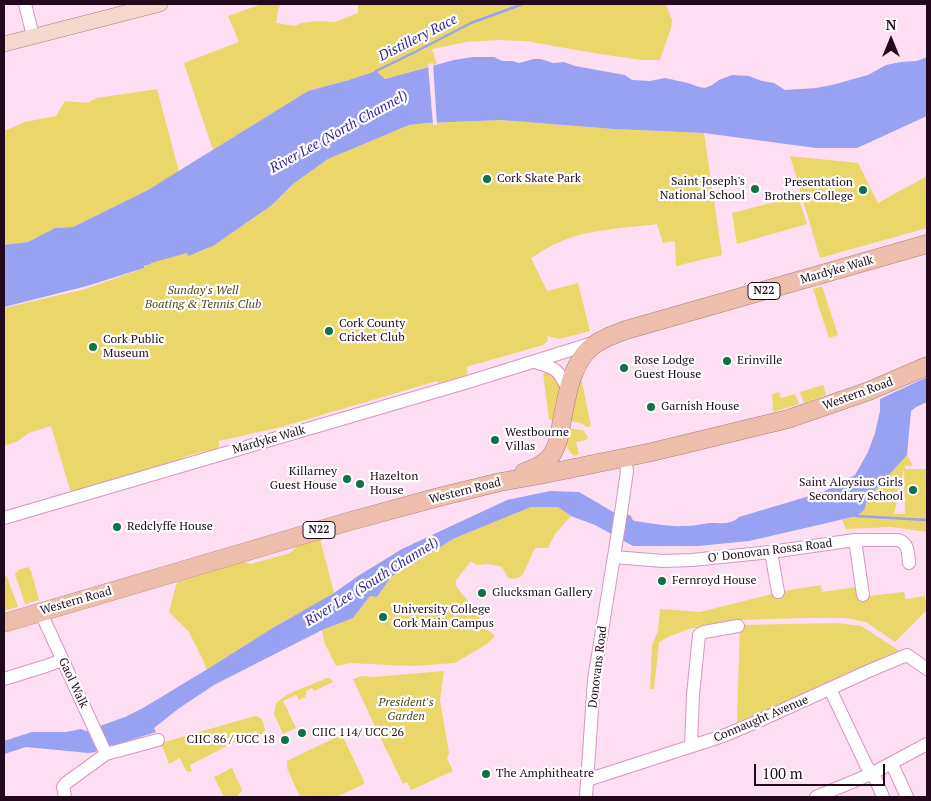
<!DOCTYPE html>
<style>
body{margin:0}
#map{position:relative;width:931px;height:801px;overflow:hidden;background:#fddef2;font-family:"PT Serif",serif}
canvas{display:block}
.frame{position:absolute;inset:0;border:5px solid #23091c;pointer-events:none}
.north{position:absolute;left:866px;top:15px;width:50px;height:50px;-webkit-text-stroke:4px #fff;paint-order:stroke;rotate:0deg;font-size:14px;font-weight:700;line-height:20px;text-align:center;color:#23091c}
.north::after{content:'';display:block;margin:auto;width:18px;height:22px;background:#23091c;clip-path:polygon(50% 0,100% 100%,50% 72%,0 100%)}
.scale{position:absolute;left:754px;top:764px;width:131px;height:22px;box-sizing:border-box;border:2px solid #23091c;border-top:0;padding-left:6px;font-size:15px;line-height:18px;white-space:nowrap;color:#23091c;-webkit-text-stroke:4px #fff;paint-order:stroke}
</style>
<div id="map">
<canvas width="931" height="801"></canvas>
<div class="frame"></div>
<div class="north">N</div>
<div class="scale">100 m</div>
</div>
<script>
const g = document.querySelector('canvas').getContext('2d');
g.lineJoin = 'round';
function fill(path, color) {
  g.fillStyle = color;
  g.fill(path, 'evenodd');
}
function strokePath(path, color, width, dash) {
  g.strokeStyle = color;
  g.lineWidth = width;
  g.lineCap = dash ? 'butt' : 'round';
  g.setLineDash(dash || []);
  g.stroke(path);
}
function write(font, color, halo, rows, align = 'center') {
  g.font = font + ' "PT Serif",serif';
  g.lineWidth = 4.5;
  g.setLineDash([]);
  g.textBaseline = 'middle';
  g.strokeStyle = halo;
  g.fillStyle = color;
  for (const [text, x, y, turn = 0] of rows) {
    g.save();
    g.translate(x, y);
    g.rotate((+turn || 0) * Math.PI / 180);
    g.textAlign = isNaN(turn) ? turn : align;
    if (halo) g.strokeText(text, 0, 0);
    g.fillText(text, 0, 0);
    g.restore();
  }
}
fill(new Path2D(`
 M262,4H281L278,9L276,23L294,26L302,23L316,21L335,22L358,13V4H666L672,20L671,28L660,60H641L600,54L525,41L497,40L467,42L432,49L437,64L385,79L376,71L349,80L308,91L213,150L184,63L239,42L228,16Z
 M157,89L179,172L148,190L73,227L55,228L28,242L4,245V131L25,122L56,116L65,101L87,103L97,98Z
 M501,120L614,129L704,133L722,255L676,266L675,241L663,243L657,224C626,228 590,229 562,241C551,245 541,252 531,258L547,291L578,283L590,331L559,339L547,336L548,341L543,345L466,367L468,372L465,376L439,383L437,381L281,427L219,441V450C208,451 187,453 179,461L71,493L51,426L29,433L18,441L4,446V308L85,289L144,268V267L151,264L150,263L187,253L188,255L204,250L213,246L272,205L293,184L328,159L367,142L409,125L427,123Z
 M790,156L858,163L878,203L927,176V228L820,258Z
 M798,196L807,224L737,244L732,213Z
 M822,286L838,335L829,338L813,289Z
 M549,370L561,387L557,421L549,419L543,373H548Z
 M580,373L591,426L586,427L583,424L568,420Z
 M823,385L826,395L804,403L800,392Z
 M779,392L781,398L795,394L799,404L773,412L772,394Z
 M567,428L583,430L588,437L586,440L576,442L579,454L574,456C564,447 565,440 567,428Z
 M907,455L913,466H905V469H927V532L891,527L846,529L842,520L857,516L863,510L868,498ZM904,469L905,514H894Z
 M531,507H558L571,516L555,534L548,548H535L523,574C519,579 514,579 508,578L502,567L489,564L477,565L471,561L456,580V586L471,605L474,606L481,617L477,621L495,636L487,644L455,663L411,666L350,663L336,666L324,642L322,630L353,618L370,596L377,597L391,577L455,538Z
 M320,539L334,593L271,629L206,670L204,662L189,632L169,612L177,582L243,562L251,564L290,553L301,543Z
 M28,567L31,571L39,600L25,604L15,574L18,570Z
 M4,575L7,577L18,607L5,610L4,605Z
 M821,585L822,592L856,587L859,597L904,592L906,599L925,596V600H927V611L924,613L895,642L866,622L845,618H804L739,620L699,628H692L670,636L659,642L654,689H650L652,645L658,631L660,609L700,612L784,591Z
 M837,623L861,626L903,653L737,723L740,625Z
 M444,671L440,700L449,753L447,758L453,771L411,790L407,782L403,784L380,737L353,679L362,676L373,677Z
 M327,678L331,679L333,682L314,691L312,688L306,691L307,694L305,695L306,697L299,700L296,695L283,701L296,728L283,734L274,714L276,703L288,694Z
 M255,716C263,717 264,724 265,730L260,736L256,731L190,765L192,771L189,772L186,771L180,758L169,764L161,743Z
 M339,736H341L343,737L364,781V784L336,797H300L287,768V761Z
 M232,768L242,790L237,797H224L214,777Z`), '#ebd669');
fill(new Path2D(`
 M473,57H494L502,61H513L519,63L534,59H541L553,63L564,62L575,66L625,75L632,80L650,81L665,78L688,83L699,87L705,88L712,85L719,80L732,75L749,76L762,81L774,83L785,90L816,88L832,85L868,75L886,65L901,62L917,61L927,57V116L857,148H816L704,133L614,129L501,120L427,123L409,125L328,159L293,184L272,205L213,246L188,256L187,253L151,263V264L144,266V268L87,286L4,307V245L28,242L55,228L73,227L148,190L308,91L349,80L376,71L385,79L454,60Z
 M927,377V402L916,407L911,411L907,455L868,498L864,510L857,516L749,541L698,546H633L595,525L571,516L558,507H531L455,538L391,577L377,597L370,596L353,618L322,630L214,685L178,709L154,728L156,732L112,746L111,745L95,752L89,753L26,747L4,754V741L32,732H66L81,729L86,731H89L100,726L125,717L143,708L206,670L271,629L334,593L358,576L402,549L507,500L550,491L579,492L615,513L627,514L631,516L632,519L634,521C651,523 668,527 685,526C693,526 701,524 709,523C719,523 732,525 739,517L823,492L855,475L868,452L875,433L880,411V399Z`), '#99a1f3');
fill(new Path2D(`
 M433,63L437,125H433L428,64Z`), '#fddef2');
strokePath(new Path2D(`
 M375,73L376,71L413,53L471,23L523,4
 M856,516L927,520`), '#99a1f3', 2.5);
const minor = new Path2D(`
 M25,4L33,36
 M535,362C556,368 559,370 568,390
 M4,518L468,382L593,343
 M855,540L863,595
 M771,552L778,592
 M614,557L663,561L692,560L771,552L855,540H898C909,543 908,553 909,563
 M40,611L106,754
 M4,679L46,666L62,660
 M830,689L866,765L876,780L883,797
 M691,746L693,695L699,635L704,632L738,626
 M892,764L907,797
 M587,780L723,736L754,723L871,670L907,655L927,669
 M65,797L63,787L66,783L106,754L158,740
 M586,797L594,680L621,513L627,471L625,457
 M816,797L871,774L927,744`);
const major = new Path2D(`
 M4,44L160,4`);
const highway = new Path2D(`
 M524,472C534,469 543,465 550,457C558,447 560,432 562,420C567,397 570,371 586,352C596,341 612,335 626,330L927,244
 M4,623L347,522L435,498L500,482L540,475L652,452L788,419L869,391L927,366`);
strokePath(minor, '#db93c5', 14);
strokePath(major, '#a87e7a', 16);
strokePath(highway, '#a87e7a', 19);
strokePath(minor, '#fff', 12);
strokePath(major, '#f5d7cd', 15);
strokePath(highway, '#efbdac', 18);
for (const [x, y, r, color] of [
 [487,179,5,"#0e7248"],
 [755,189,5,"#0e7248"],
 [863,190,5,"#0e7248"],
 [329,331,5,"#0e7248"],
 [93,347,5,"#0e7248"],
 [727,361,5,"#0e7248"],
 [624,368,5,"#0e7248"],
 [651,407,5,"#0e7248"],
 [495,440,5,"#0e7248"],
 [347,479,5,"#0e7248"],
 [360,484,5,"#0e7248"],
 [913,490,5,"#0e7248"],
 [117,527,5,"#0e7248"],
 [662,581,5,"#0e7248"],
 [482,593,5,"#0e7248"],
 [383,617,5,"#0e7248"],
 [302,733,5,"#0e7248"],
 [285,740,5,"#0e7248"],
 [486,774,5,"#0e7248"]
]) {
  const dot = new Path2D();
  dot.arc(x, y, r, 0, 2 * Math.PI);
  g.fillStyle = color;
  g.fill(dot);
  strokePath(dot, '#fff', 2);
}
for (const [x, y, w] of [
 [764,291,32],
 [319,530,32]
]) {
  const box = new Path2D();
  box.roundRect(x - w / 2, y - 8.5, w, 17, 4);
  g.fillStyle = '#fff';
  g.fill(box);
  strokePath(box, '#23091c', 1);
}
write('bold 11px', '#23091c', null, [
 ["N22",764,291],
 ["N22",319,530]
]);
write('12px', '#23091c', '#fff', [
 ["Cork Skate Park",497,179],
 ["Saint Joseph's",745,182,"right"],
 ["National School",745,196,"right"],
 ["Presentation",853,183,"right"],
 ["Brothers College",853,197,"right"],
 ["Cork County",339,324],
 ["Cricket Club",339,338],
 ["Cork Public",103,340],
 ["Museum",103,354],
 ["Rose Lodge",634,361],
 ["Guest House",634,375],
 ["Erinville",737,361],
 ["Garnish House",661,407],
 ["Westbourne",505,433],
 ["Villas",505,447],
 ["Killarney",337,472,"right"],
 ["Guest House",337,486,"right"],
 ["Hazelton",370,477],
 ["House",370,491],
 ["Saint Aloysius Girls",903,483,"right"],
 ["Secondary School",903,497,"right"],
 ["Redclyffe House",127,527],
 ["Fernroyd House",672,581],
 ["Glucksman Gallery",492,593],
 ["University College",393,610],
 ["Cork Main Campus",393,624],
 ["CIIC 114/ UCC 26",312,733],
 ["CIIC 86 / UCC 18",275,740,"right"],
 ["The Amphitheatre",496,774]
], 'left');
write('12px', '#23091c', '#fff', [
 ["Mardyke Walk",837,270,-16],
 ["Western Road",858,394,-20],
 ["Mardyke Walk",269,440,-16],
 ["Western Road",465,491,-14],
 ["O' Donovan Rossa Road",770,551,-7],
 ["Western Road",76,601,-16],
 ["Donovans Road",598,667,-83],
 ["Gaol Walk",73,683,65],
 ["Connaught Avenue",761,719,-23]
]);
write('italic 12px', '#534915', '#fff', [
 ["Sunday's Well",203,291],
 ["Boating & Tennis Club",203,305],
 ["President's",406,703],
 ["Garden",406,717]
]);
write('italic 14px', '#35289c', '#fff', [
 ["Distillery Race",418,38,-27],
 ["River Lee (North Channel)",339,132,-29],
 ["River Lee (South Channel)",372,582,-32]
]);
</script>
